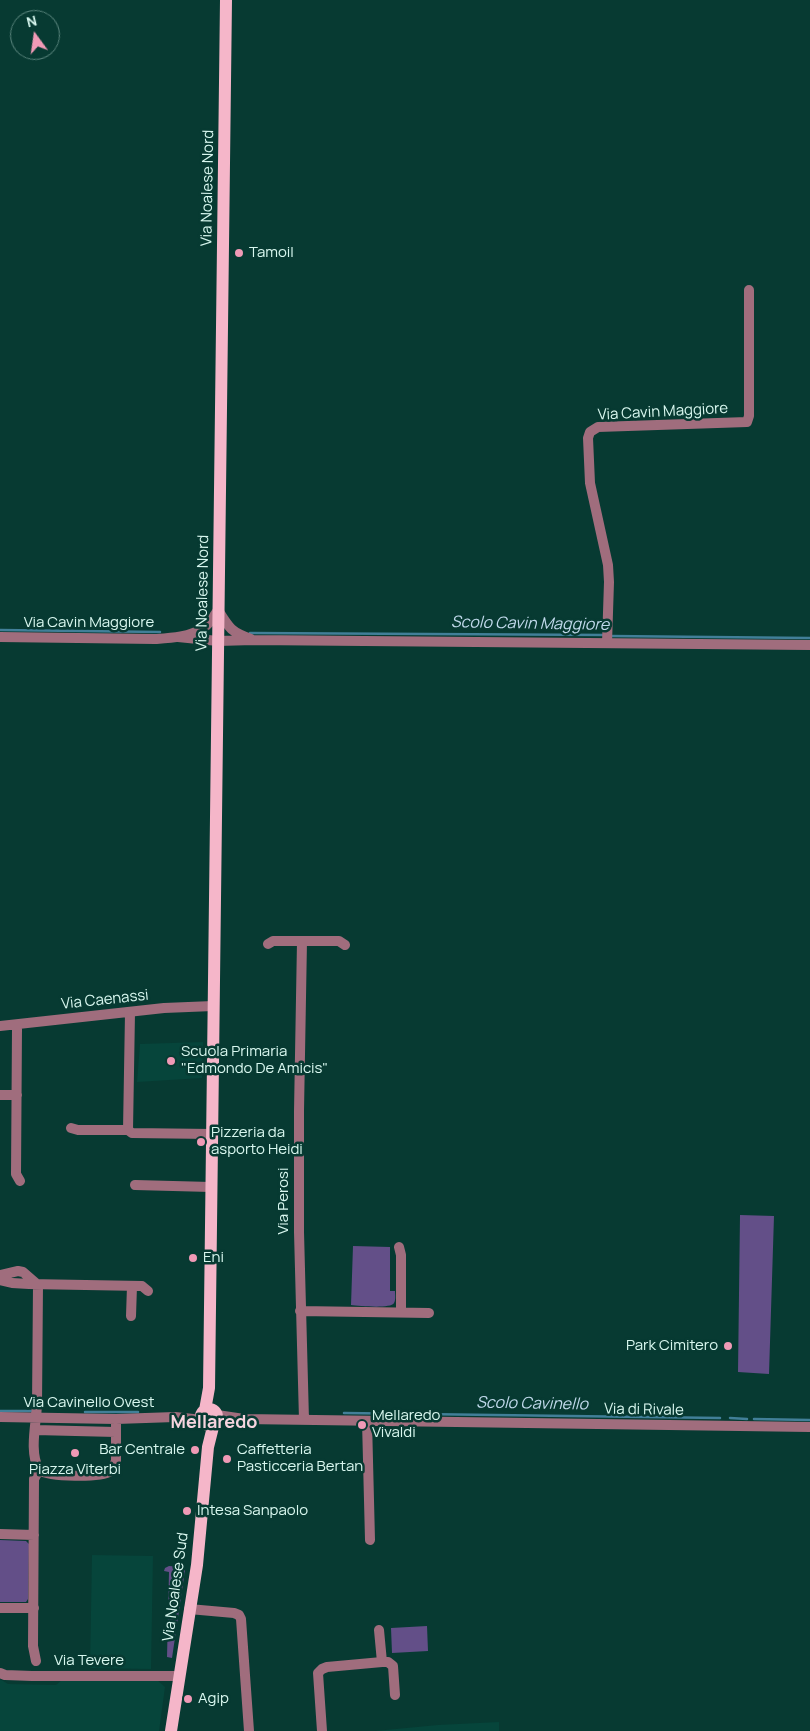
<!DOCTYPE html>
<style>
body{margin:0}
#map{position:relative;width:810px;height:1731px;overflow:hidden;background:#073a32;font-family:Manrope,sans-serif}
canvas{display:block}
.north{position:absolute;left:10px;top:10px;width:50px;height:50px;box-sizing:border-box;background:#073a32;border:1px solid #5b867e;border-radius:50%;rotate:346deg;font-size:14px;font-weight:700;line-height:20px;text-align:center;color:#d8f7ef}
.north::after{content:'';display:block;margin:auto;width:18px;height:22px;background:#f09ab6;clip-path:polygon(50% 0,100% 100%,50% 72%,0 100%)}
</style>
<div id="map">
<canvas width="810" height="1731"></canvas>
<div class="north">N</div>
</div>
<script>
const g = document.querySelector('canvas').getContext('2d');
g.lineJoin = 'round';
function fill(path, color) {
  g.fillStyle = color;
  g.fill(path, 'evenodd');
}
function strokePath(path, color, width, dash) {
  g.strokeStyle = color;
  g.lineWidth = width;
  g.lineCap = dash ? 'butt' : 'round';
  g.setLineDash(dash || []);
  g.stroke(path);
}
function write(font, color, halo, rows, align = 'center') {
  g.font = font + ' Manrope,sans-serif';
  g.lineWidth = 5;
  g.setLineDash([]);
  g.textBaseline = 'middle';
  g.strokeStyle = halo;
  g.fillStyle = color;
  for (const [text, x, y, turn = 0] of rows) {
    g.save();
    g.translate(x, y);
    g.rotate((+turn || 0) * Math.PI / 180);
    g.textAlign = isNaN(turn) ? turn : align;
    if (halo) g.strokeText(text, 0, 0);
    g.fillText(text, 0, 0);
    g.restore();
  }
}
fill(new Path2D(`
 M203,1042L202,1078L137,1082L140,1044Z
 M92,1555L153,1556L151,1669L90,1668Z
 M0,1679L8,1684L56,1685L62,1680H157L165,1687L159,1731H0Z
 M499,1722V1731H375L438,1725Z`), '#06453b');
fill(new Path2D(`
 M740,1215L774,1216L769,1374L738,1372Z
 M353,1246L390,1247V1291H395C395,1294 396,1300 394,1303C391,1309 359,1306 351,1305Z
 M0,1540L26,1541L29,1544L28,1599L26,1602H0Z
 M169,1566L181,1567L185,1570L172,1658L167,1657L169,1572L164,1571L165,1568Z
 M427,1626L428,1651L392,1653L391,1628Z`), '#634f88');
strokePath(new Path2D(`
 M0,630L160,632
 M250,633L606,635
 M611,636L810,638
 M0,1411H32
 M85,1412H138
 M344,1413L720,1418
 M730,1418L747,1419
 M754,1419L810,1420`), '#417f98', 2.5);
strokePath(new Path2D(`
 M0,637L155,639C170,638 190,637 203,628C210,624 214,616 218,610C229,628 231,632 251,639
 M178,637L218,641L253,640L810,645
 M607,643L609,582L608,565L590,483L588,438L590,432L598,427L747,422L749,416V290
 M302,941L299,1111V1232L304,1420
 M268,944L273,941H339L345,945
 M14,1025L17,1028L16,1174L20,1181
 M0,1026L164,1008L213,1006
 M0,1095H17
 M71,1128L78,1130H128L132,1133L212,1134
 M128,1130L130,1013
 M135,1185L211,1187
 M399,1247L401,1255V1312
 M0,1275L18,1271L23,1272L38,1285
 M0,1280L12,1283L29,1284L142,1286L148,1291
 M300,1311L429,1313
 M131,1316L132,1286
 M217,1415L244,1419L810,1427
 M0,1417L116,1419L175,1417L202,1420
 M367,1421L370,1540
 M35,1430L116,1432
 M39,1470C50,1477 100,1478 111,1471L116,1461V1419
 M0,1534L34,1535
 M0,1608H34
 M189,1609L234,1613L239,1615L241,1619L249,1731
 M36,1661L33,1646L34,1479L39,1470C29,1452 36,1425 37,1405C37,1365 38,1325 38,1285
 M382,1662H388L393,1666L395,1695
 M0,1673L5,1675L32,1676H179
 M322,1731L318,1673L322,1669L327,1667L382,1662L379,1630`), '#a06d7d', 10);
strokePath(new Path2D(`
 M201 1417a8 8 0 1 1 16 0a8 8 0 1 1-16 0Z
 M205,1410L209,1388L226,0
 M171,1731L197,1565L208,1447L214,1423`), '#f5b6c9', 12);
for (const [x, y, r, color] of [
 [239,253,5,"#f09ab6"],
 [171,1061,5,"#f09ab6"],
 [201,1142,5,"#f09ab6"],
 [193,1258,5,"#f09ab6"],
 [728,1346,5,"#f09ab6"],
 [362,1425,5,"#f09ab6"],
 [195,1450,5,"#f09ab6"],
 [75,1453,5,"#f09ab6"],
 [227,1459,5,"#f09ab6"],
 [187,1511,5,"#f09ab6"],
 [188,1699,5,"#f09ab6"]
]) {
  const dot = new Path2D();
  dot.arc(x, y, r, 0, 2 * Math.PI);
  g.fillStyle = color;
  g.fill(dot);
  strokePath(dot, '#073a32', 2);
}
write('15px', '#d8f7ef', '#073a32', [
 ["Via Noalese Nord",208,188,-89],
 ["Via Cavin Maggiore",663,412,-3],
 ["Via Noalese Nord",203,593,-89],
 ["Via Cavin Maggiore",89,623],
 ["Via Caenassi",105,1000,-6],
 ["Via Perosi",284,1201,-90],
 ["Via Cavinello Ovest",89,1403],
 ["Via di Rivale",644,1410,1],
 ["Via Noalese Sud",176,1587,-82],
 ["Via Tevere",89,1661]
]);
write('15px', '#d8f7ef', '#073a32', [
 ["Tamoil",249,253],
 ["Scuola Primaria",181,1052],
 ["\"Edmondo De Amicis\"",181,1069],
 ["Pizzeria da",211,1133],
 ["asporto Heidi",211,1150],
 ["Eni",203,1258],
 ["Park Cimitero",718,1346,"right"],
 ["Mellaredo",372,1416],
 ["Vivaldi",372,1433],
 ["Bar Centrale",185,1450,"right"],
 ["Caffetteria",237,1450],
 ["Pasticceria Bertan",237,1467],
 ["Piazza Viterbi",75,1470,"center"],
 ["Intesa Sanpaolo",197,1511],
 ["Agip",198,1699]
], 'left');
write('italic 16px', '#c0d9eb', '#073a32', [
 ["Scolo Cavin Maggiore",530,624,1],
 ["Scolo Cavinello",532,1404,1]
]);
write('bold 18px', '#f7d5df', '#073a32', [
 ["Mellaredo",214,1423]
]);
</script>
